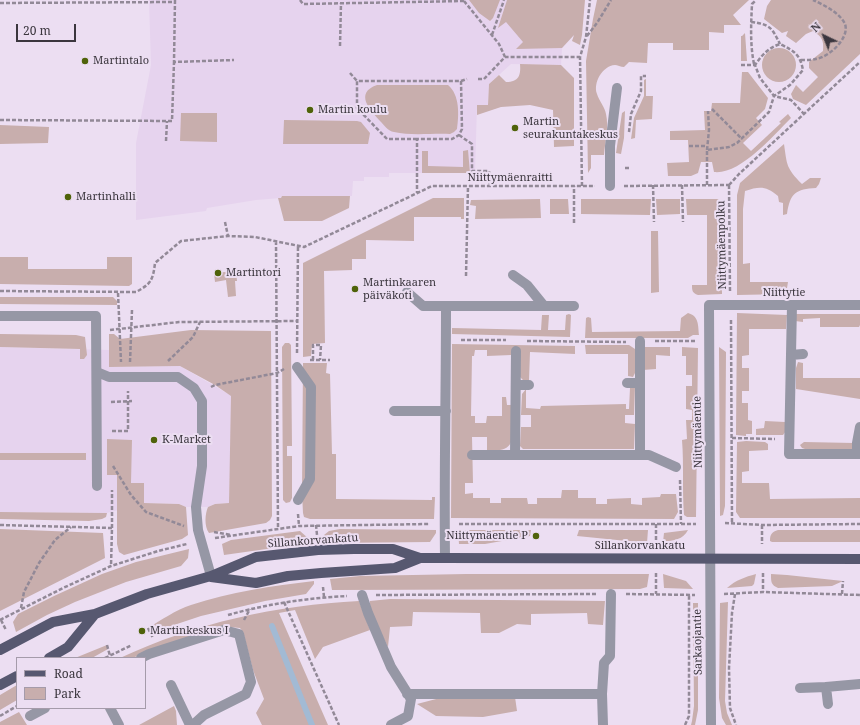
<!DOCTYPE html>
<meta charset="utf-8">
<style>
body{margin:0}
#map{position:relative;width:860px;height:725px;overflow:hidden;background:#ecdef2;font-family:"Noto Serif",serif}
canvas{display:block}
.legend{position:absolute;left:16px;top:657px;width:130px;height:52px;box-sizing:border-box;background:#ecdef2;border:1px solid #a59baa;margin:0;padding:5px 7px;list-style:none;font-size:12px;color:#3b363e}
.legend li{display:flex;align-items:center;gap:8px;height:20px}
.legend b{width:20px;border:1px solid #a59baa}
.north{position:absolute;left:804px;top:16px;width:40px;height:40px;-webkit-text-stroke:3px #ecdef2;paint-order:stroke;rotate:317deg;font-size:11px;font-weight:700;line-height:16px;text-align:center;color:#3b363e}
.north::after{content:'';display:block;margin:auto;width:14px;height:18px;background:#3b363e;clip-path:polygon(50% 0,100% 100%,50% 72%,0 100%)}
.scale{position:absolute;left:16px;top:24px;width:60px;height:18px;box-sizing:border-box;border:2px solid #3b363e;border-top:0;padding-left:5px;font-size:12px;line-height:14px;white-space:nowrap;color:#3b363e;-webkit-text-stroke:3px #ecdef2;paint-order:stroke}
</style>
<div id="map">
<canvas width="860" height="725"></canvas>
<ul class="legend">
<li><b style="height:5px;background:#575870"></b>Road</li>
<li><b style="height:11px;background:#c8aead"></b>Park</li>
</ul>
<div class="north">N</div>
<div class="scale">20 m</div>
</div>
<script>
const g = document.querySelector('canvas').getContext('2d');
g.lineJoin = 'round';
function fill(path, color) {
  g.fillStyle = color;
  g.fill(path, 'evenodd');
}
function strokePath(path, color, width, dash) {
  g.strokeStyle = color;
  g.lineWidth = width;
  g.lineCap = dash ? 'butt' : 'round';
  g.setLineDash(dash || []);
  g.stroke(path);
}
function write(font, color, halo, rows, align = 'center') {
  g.font = font + ' "Noto Serif",serif';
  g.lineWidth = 4;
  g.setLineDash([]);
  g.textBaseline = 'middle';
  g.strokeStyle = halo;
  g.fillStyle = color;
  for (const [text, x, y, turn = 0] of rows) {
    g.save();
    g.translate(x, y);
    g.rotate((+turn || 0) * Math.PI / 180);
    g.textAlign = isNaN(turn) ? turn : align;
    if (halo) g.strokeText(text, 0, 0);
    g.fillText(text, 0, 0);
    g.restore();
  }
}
fill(new Path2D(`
 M149,0H575V34L562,48L561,65L511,64L489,84L488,105L477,106L475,173H389V177H364V181H353L352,196H282L281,198L256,200L207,208L206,211L136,220V143L151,65Z
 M0,347L109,350V367L180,366L232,396L229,503L215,504L208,507H186L179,504L144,503L107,513L0,512Z`), '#e6d3ee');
fill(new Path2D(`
 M469,0H500L493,18L490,21L479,13Z
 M507,0H585L582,35L580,45L572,41L574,35L562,48L516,49L523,42L506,22L498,28Z
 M597,0H749L733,15L741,25H724V33L709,32V50H673V43H648L647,63L629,62L624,67C621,67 617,65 615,65C602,66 593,83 597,94C599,101 605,107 606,114C609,127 605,142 604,155H591V168L588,173L586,61L593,19Z
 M771,0H860V54L806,105L793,99L791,94L796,85L803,92L818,77L809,68V62L823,51C824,40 822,37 813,31L806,34L796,43L786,36L788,31L782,33L764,19L767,6Z
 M745,33L747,61H741V36H742Z
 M762 65a17 17 0 1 1 34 0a17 17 0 1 1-34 0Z
 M520,64L561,65L574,78V146L554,147L553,110L530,105L501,107L477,115V105H488L489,84L499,75L506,82C519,82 521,75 520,64Z
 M742,72H748L768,98L765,109L756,118L762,125L743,143L751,151L781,123L779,122L788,114L791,118C773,136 740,175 714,172L712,162H701L698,173L691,176H668L667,163L689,162L688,140H670V131L705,130L704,111H711L712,103H740Z
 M646,79V96H653L652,119L636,120L635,138L631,139L634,118L644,96V80Z
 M377,85H448C460,95 459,115 457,129L454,132L450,134C433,133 411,136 394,132C388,131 384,125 380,121C370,110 354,93 377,85Z
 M625,111L624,138L621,154L616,153L622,113Z
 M181,113H217V142L180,141Z
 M284,120L357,121L361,122L370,133L368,144H283Z
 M0,125L49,127L48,143L0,144Z
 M784,144C787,165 786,168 802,184L810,178H821L819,184L816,188C796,189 790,193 787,214L783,215V203L779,202L778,196C766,186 760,186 745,191L743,209V264L750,263V282H788L786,294L737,295V195L740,183Z
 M468,150L470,173H422V151H428V166L463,167V151Z
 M282,196H350L349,208L322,221H284L278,198H281Z
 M433,198H464V219H461V217H414V241L366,240V259H352V270L324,271L325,343L312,344L311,356L303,357V263Z
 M540,199L541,218L475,219L476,206L470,205L471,200Z
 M550,199H568L569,214H550Z
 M581,199H651L650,215L581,214Z
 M656,199H680V214L657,215Z
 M686,199H717L721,201L722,294L698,295C692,293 692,290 692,285H707V215H687Z
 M651,231H658L659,292L651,293Z
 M0,257H28V269H107V257H132V284L129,286L0,284Z
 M236,271L237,281H235L236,296L228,297L226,280L215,282L214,273Z
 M0,297H113L117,301V305L0,304Z
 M688,313C699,316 698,325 699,335H693L688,338H585L586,318L588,317L591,318L592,332L680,331L681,318Z
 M737,313L787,315L786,329H749V355L742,356V368H749V391H742V403H748V420L752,421V434H746V436L736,435Z
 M569,314L571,315L570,337L452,334V328L541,330L542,315H549L548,330H565L566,315Z
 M796,314H860V325L859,327H820V318L803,319V322L795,321Z
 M191,330L271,331L272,516L270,520L266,523L209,533C204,526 205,514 208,507L215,504L229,503L231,396L215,385L180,366L109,367V334H114L120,339Z
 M0,334L76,335L85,337L87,355L84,359H80V349L0,347Z
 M285,343H289L291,345L292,446H287V456H292V498L290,502L286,503L283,500L282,347Z
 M452,344L575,346V354L530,352L529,380H523L520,377L511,355L487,356V350H475L474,356H472L471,416H475V423H486L487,416H502V397H506L507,405H511V442C507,452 496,450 487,450V437H472L473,483H465V494L473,493V498H490V503H501V498H527L528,504H537V498H561L562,490H578V498H596V504H607V499L631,498V504L642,505V498L660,497L661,494H676L678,512L674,519L451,518Z
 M585,345H629L635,349V373L633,377L628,376V354H586Z
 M643,347H670V356L656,355V369L643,370Z
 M682,347L698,348L696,517H687L684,515C682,490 684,465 682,440L687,439L686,420H692V410L686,409V386H692V375H686V356H682Z
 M719,347L726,352L725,506L723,515L720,516Z
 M798,362L803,363V378H860V399L796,389V368Z
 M303,363H327L326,373L330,374L332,454H336V499L432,500V497H435L434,519H310L304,517L303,513L302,493Z
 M635,387L634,415H625V423L635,424L634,449H523L520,446L521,427H531V415H521L522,394L526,389V408L540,409L541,406L626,404V409H629L630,388Z
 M765,421L785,422L787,423L786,431L783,435H756V429L764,428Z
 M107,439L132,440L131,483H144V503L179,504L186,507L188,535L182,539L124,555L119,552L117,544V475H107Z
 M746,441L765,442L768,444V450L749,451V471L742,472V483H769L770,499L860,498V518H740L736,512L737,442Z
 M804,442L854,443L853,449H805L802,448L800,445Z
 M0,453H86V460H0Z
 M0,512L107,513L106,517L102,519L89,521L0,519Z
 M0,529L103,533L105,558L0,611Z
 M340,529L436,530V533L430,542L325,543L324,535L329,531Z
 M458,530H531L530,536L485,544H459Z
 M579,530H648L647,543L577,536Z
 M688,530C683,540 674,540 663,542L664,533Z
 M778,530H860V542H772L770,541C770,534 772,532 778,530Z
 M300,531L309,539V543L224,555L222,544L231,540Z
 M189,549L188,558L181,566L126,582L75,602L47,615L16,632L13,622L18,614L54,596L102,574L136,562Z
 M466,574H649L647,587L640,589L332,590L330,579L360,576Z
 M663,574L686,581L693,589L664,588Z
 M756,574L754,584L752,586L727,588C736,580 745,577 756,574Z
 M771,574L787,575L843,581L832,586L778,588C771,585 771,582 771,574Z
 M314,581V584L306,594L265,601L201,616L150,633L148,628C161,620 176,610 191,605C230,592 272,586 314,581Z
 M390,599L605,601L603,625L588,624L587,613L531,614V625L517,624L499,633H481L480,613L413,612L412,626L390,627L388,647C382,634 369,614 370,601Z
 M359,601L370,630L323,647L315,659L295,610L279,613L328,725H262L256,713L264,699L253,670L243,632L240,628L230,627L147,651L133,658H120C195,623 277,605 359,601Z
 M728,602L725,701L727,713L732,725H726L722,718L719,698L720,603Z
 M693,603H698V710L695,725H691L692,721L694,706Z
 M107,645L108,649L92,658H75Z
 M17,685V700L0,710V695Z
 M515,697L517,711L483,717L436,716L417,704L440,698Z
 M174,706L176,711L177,725H139Z
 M19,712L27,725H0V722Z`), '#c8aead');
strokePath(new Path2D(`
 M272,626L312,725`), '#a2bad4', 6);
strokePath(new Path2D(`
 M175,0L174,62L234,60
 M300,0L303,4L464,1
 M464,1L499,44L505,57
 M0,3L175,2
 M751,22C770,24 772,28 780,44
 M492,35L504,0
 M587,36L597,23L611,0
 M340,46L341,3
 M801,60C806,60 812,60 816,59C829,57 850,38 845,24C840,13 824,5 813,0
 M754,64C750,44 751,25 752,4L756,0
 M741,65H755L760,78L774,96L791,100L804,114
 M350,73L357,81
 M478,79H484L505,57H580
 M461,81L467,79
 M712,109L742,139
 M0,120L172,121L174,62
 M629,132L631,114L641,91V76H646
 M459,135L472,144V171H489L490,186
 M417,139H387L357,108V81H461L462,129L459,135L452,139H417V193
 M166,141L167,121
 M689,146H707
 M707,150L709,130L708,111
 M625,168H631
 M653,185L654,222
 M682,185L683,222
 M707,185V150L729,147L737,143L769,112L774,96L790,85L803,70C800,54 794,51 780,44C768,48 762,55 755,65
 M729,185L730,291
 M729,185L739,174L860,62
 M582,186L580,57L586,37L590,0
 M624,186L729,185
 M225,222L228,236
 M574,223V186
 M276,241L278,528
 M466,276L468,186
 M0,291L136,292C151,284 153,280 155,263L181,241L228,236L255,237L304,247L432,186H595
 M118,293L121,362
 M731,320L732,523
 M110,330L179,322L297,321
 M461,340H506
 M527,341L626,342
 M655,341H696
 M297,353L298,246
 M310,360H330
 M313,360V345H321L320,360
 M168,361L193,337L200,322
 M130,362L132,310
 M211,387L215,385L277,373L284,369
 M111,402L132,401
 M112,431H128V391
 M732,438L775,439
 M113,466L131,495L146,512L184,526
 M680,480L681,524
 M298,514L299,526
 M725,523L762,525L860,524
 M459,524H696
 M656,524V544
 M0,525L112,528L111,566
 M316,525L317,535
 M762,525V544
 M112,528V490
 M214,532L231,535
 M215,538L299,526L430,524
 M656,573V594
 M763,573V592
 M323,587L324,597
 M626,594L695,595
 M724,594L763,592L860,595
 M735,594L732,613L729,668L730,708L736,725
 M842,594L843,581
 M376,595L597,594
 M284,602L339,725
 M21,608L24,592L39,563L55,540L71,527
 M228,615C267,604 307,598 347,596
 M0,620L63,588L111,566L158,551L187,544
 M1,620L6,630
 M244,620L250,609
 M148,628L153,638
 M107,645L110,656
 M105,658L132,645
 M0,716L17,706
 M685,725L689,716V595`), '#928997', 2.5, [4, 2]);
strokePath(new Path2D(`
 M610,186V146L617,88
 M513,275L527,285L544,306
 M407,292L423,306H574
 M792,305L789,454H860
 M0,316H96L97,486
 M791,355L803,354
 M297,367L311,387L310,479L298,500
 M97,372L109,377H178L194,388L202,401V466L196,507L198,530L211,576
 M627,383H640
 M516,385H529
 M394,411H446
 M857,454V443L860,427
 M472,455H640V341
 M515,455L516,351
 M640,455H649L676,467
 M445,558C444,474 446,390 446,306
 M362,595L368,613L391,667L411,699L408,716L391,725
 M141,658L149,654L224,630L239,634L251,682L246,694L204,715L193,725
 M171,685L190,725
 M826,687L828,704
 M800,688L826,687L860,684
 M407,694H602L604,663L610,656L611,594
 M602,694L603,725
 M110,708L119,725
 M30,716L45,708
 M711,725L709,305H860`), '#9697a5', 10);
strokePath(new Path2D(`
 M211,577L256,583L288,576L321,573L395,568L420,558
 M0,650L53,622L95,614L147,594L211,576L256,557L318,550L354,549H393L420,558H445L860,559
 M49,658L68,647L95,614
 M0,685L17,676`), '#575870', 10);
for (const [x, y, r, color] of [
 [85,61,4,"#4f620a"],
 [310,110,4,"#4f620a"],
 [515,128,4,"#4f620a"],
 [68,197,4,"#4f620a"],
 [218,273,4,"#4f620a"],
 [355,289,4,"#4f620a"],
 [154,440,4,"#4f620a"],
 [536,536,4,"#4f620a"],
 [142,631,4,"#4f620a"]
]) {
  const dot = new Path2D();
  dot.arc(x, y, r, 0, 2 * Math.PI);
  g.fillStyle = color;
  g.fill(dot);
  strokePath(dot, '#ecdef2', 1.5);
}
write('11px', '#3b363e', '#ecdef2', [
 ["Martintalo",93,61],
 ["Martin koulu",318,110],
 ["Martin",523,122],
 ["seurakuntakeskus",523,135],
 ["Martinhalli",76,197],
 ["Martintori",226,273],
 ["Martinkaaren",363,283],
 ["päiväkoti",363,296],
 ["K-Market",162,440],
 ["Niittymäentie P",528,536,"right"],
 ["Martinkeskus I",150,631]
], 'left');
write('11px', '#3b363e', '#ecdef2', [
 ["Niittymäenraitti",510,178],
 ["Niittymäenpolku",722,245,-91],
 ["Niittytie",784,293],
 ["Niittymäentie",698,432,-91],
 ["Sillankorvankatu",313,541,-4],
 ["Sillankorvankatu",640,546],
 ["Sarkaojantie",698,642,-91]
]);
</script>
